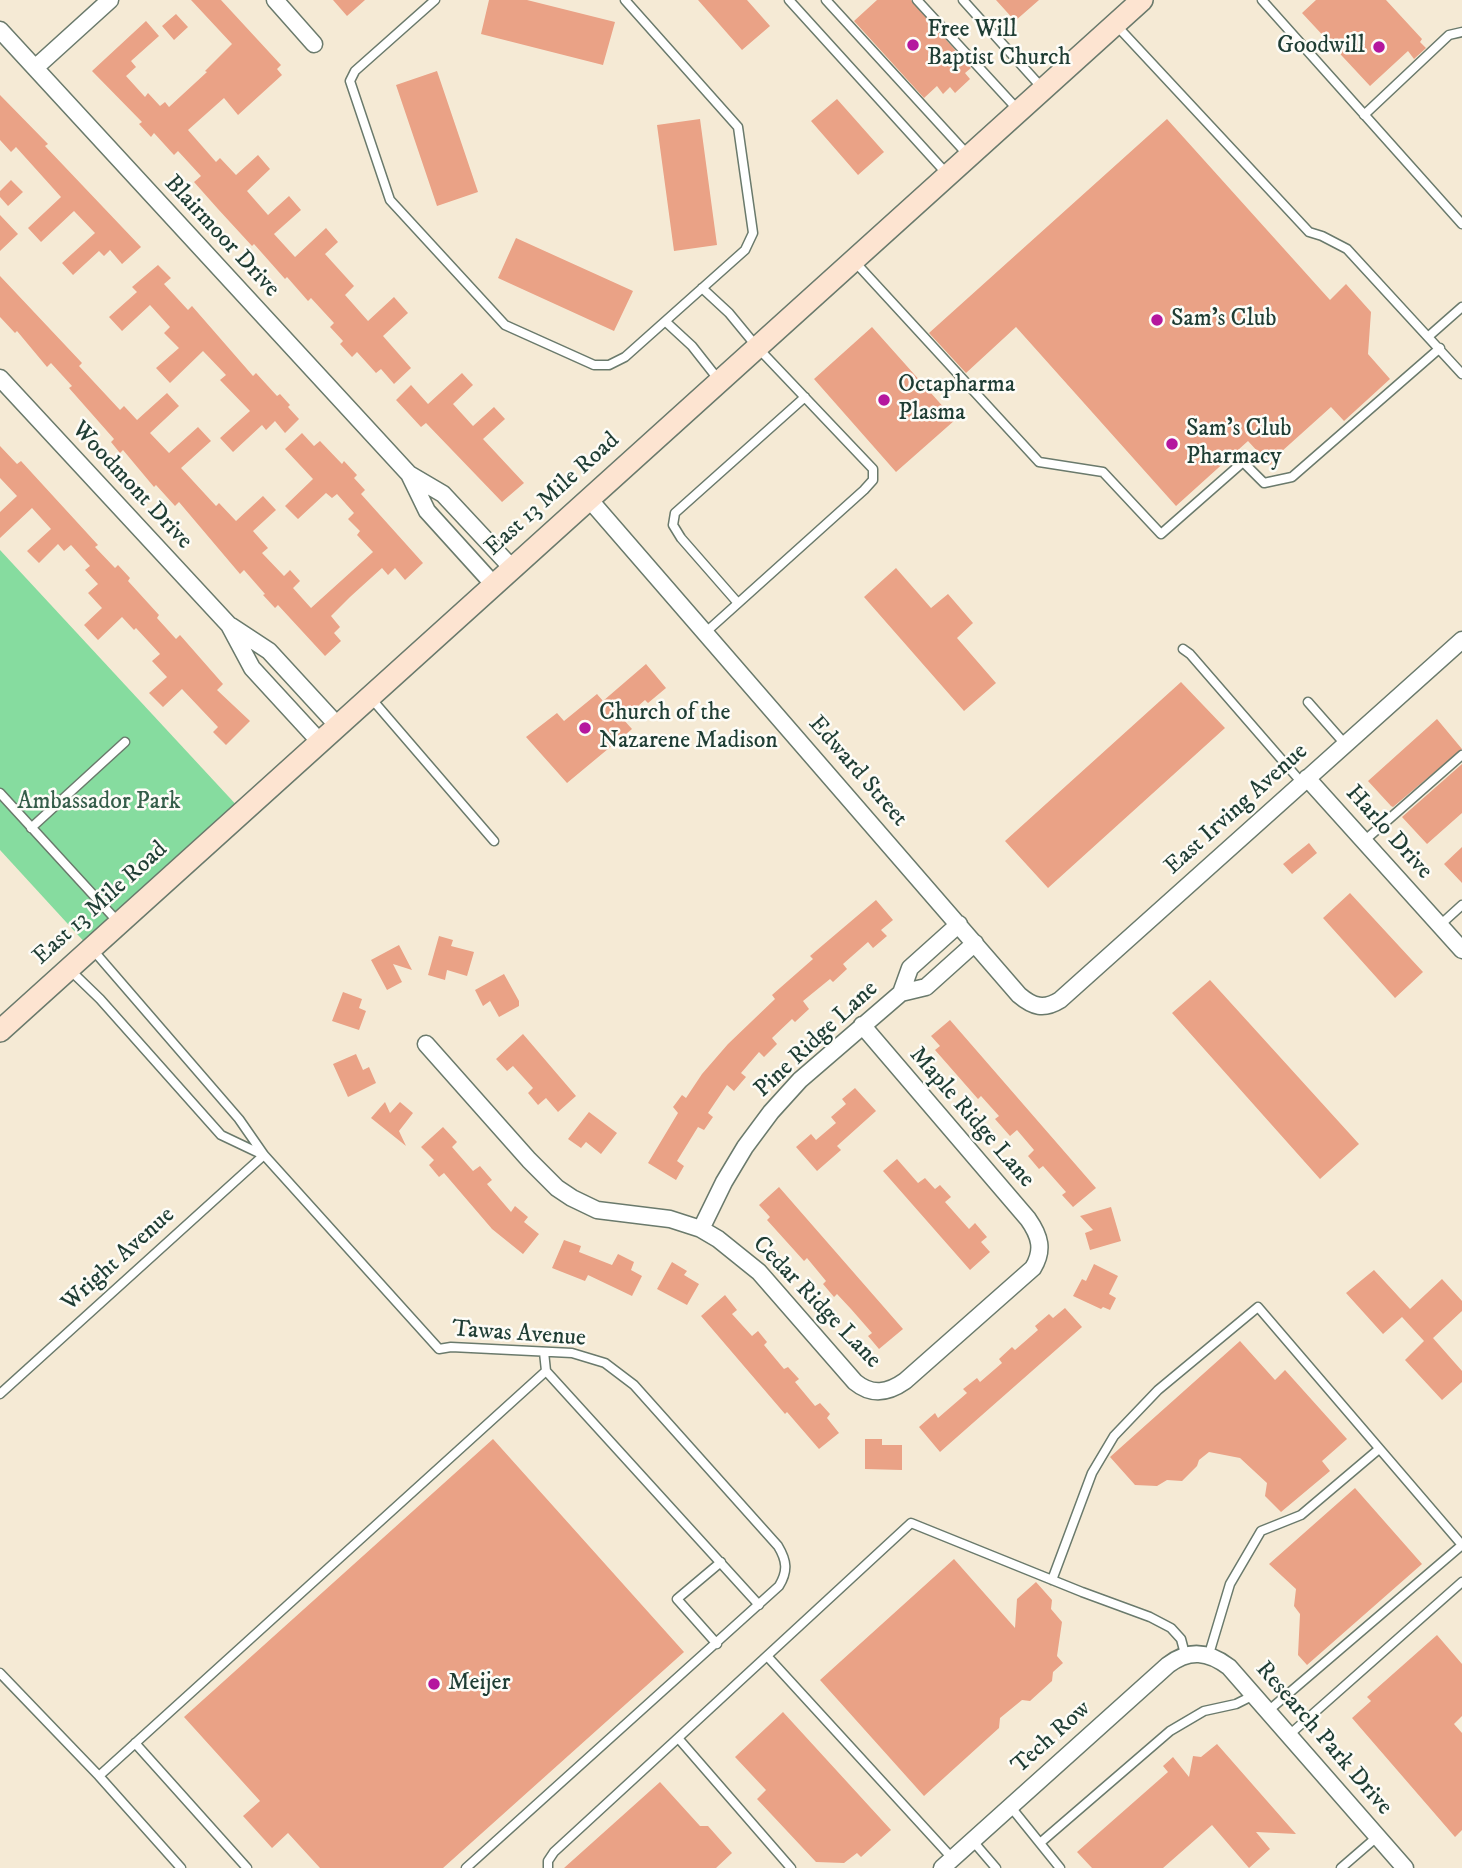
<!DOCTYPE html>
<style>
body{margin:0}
canvas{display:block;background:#f5ead5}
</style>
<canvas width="1462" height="1868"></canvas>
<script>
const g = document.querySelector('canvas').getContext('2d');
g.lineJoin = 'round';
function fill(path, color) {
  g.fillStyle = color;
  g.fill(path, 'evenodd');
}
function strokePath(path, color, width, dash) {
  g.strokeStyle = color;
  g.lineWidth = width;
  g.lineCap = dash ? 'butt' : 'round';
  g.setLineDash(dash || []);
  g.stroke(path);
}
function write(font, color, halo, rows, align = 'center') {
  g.font = font + ' "IM FELL DW Pica",serif';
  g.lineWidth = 5;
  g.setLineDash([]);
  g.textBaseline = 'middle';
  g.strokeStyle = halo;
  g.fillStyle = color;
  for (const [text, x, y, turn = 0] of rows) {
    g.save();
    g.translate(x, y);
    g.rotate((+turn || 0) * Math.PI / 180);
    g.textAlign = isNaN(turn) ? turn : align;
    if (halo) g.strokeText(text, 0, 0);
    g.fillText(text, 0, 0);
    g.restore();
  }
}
fill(new Path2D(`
 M0,550L241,810L89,947L0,850Z`), '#86dc9f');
fill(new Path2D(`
 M191,0H221L281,65L277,69L282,75L238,115L224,98L188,130L216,162L220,158L236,175L258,155L270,169L247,191L268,215L289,196L301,210L274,234L295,257L326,228L338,242L325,254L354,286L345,295L368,321L394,297L408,313L383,336L411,368L394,384L381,369L376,373L357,352L352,357L340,344L343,341L330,327L334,323L311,298L308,301L287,277L285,279L254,244L252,246L218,209L194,182L201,176L178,151L174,155L154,133L151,137L139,124L142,122L92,71L146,21L159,36L131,61L136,67L126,76L145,97L148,93L160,106L165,102L169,107L207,72L205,71L232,44Z
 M333,0H365L347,16Z
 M489,0H527L615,22L603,65L481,34Z
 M698,0H747L770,26L742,50Z
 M877,0H911L971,68L965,73L970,79L955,93L950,87L943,94L937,86L924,98L854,21Z
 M996,0H1039L1015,21Z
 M1316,0H1386L1422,39L1420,42L1426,48L1414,59L1408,51L1370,86L1302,13Z
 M176,14L188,27L174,40L162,26Z
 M437,71L478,192L437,206L396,85Z
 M0,95L48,144L45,146L141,247L122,264L110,250L104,256L99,251L73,275L62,263L95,233L74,211L41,242L28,228L61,197L16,147L11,152L0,140Z
 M837,99L884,152L858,175L811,121Z
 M700,119L717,245L674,251L657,125Z
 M1167,119L1330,300L1346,284L1371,312L1368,354L1390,379L1344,421L1331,407L1281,452L1283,453L1270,465L1248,441L1176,506L1016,327L966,373L929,333Z
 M11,180L23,192L8,206L0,197V191Z
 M0,215L18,234L0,251Z
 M516,238L633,291L614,331L498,278Z
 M158,265L171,278L164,284L188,310L192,306L253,376L256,373L277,396L280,394L290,405L288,407L299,419L285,433L275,421L266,430L262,425L233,452L220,438L250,411L220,380L226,375L203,351L170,383L156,368L179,348L164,333L170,327L150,305L122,331L109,317L137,292L132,287Z
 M0,276L82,363L79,366L120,410L124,406L137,420L167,393L179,406L150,433L169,453L198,427L211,441L181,468L216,506L219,503L236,521L263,496L276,510L253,531L268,548L262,553L284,576L290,570L300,581L293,588L311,608L373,552L357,535L360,531L348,519L354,513L337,494L332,498L326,493L298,519L285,506L313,479L285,449L302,433L314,446L320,441L342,464L344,461L357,475L354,478L365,490L361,494L423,563L405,580L395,568L388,575L382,568L350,597L331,616L340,627L334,633L341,641L325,656L278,605L275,608L263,595L265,594L244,570L240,574L179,502L175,506L156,485L154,487L123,450L120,453L111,442L114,439L69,388L72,386L51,363L47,367L17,331L15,333L0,317Z
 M872,327L955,420L896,472L814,379Z
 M462,373L473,385L453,404L473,426L494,407L505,419L483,439L524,483L502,502L426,423L421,427L396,400L411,385L428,404Z
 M0,446L17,464L21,461L98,545L95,547L115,568L118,565L130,578L128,581L159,615L157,618L176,639L180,635L223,684L217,690L250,721L226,745L213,732L218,727L182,689L163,707L149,693L167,677L152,661L160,654L136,628L134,630L122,617L98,640L84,625L102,608L88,593L98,584L85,570L90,566L71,545L64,551L58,544L39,563L27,551L51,529L32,508L0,538V512L17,496L0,478Z
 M896,568L931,608L948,594L973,623L957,638L996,683L964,711L864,597Z
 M646,664L666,688L648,703L645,700L623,719L632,729L567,783L526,737L557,713L564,721L597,694L603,701Z
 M1181,682L1225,728L1048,888L1005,841Z
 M1437,719L1462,749L1393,807L1391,806L1368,781Z
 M1462,764V813L1427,844L1402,817Z
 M1309,843L1317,853L1292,874L1283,864Z
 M1462,847V883L1444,864Z
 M1350,893L1423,972L1395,998L1323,918Z
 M876,900L893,920L881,930L887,936L873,948L868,942L843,964L847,969L833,982L830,979L803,1001L809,1009L795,1022L792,1019L772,1038L777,1044L764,1057L759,1052L741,1073L746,1077L734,1091L727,1085L708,1113L713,1117L704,1130L698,1127L677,1161L684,1166L676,1180L648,1163L678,1113L673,1107L682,1095L686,1098L702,1074L728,1044L775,999L772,995L813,959L810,956Z
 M439,936L453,940L451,946L474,952L467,976L447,970L445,980L428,975Z
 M399,945L412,970L393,964L402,982L387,990L371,960Z
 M504,974L519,1001V1006L499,1017L490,1001L483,1006L475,990Z
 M1210,980L1359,1144L1320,1179L1172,1013Z
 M343,992L362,999L359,1008L366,1011L359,1030L332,1021Z
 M950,1020L1096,1188L1073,1207L1062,1195L1066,1192L1043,1166L1039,1169L1028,1156L1034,1150L1017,1130L1010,1136L995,1119L999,1116L981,1096L978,1099L935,1050L940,1046L931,1036Z
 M523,1034L576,1096L558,1112L546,1098L538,1105L528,1093L533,1088L513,1066L507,1071L496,1059Z
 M356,1054L363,1070L369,1067L376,1083L348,1097L333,1064Z
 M855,1088L876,1111L837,1146L841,1150L817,1171L796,1147L811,1134L816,1140L836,1123L831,1117L846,1104L842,1099Z
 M385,1102L390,1113L400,1102L413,1113L399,1131L406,1146L371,1118Z
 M589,1112L617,1133L601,1154L586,1142L581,1148L568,1139Z
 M443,1127L457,1142L452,1147L473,1171L480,1166L492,1180L487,1184L511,1212L515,1206L528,1217L524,1222L539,1234L523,1254L492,1229L444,1173L439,1177L429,1165L434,1160L421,1147Z
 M897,1159L918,1183L925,1178L935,1189L940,1185L951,1197L945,1202L969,1229L975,1223L987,1237L981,1242L990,1252L970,1270L883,1171Z
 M779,1187L903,1329L879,1349L868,1336L872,1333L851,1309L837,1294L834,1297L823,1284L826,1281L807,1258L804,1261L767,1220L770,1217L759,1205Z
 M1111,1207L1121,1241L1090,1250L1085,1233L1093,1230L1080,1216Z
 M564,1240L581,1246L579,1252L612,1265L618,1254L634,1262L631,1270L642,1276L632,1296L588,1275L585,1281L552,1268Z
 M672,1262L687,1271L684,1275L699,1284L687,1305L657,1289Z
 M1094,1264L1118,1276L1109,1294L1116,1298L1110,1310L1103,1307L1101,1309L1073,1296L1082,1279L1086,1281Z
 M1374,1270L1410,1309L1442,1279L1462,1301V1311L1433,1338L1462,1371V1382L1442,1400L1405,1360L1424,1341L1402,1317L1383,1334L1346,1293Z
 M725,1295L737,1310L732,1314L752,1336L758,1331L767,1342L764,1345L784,1369L788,1367L799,1379L795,1382L815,1406L820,1403L830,1414L827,1418L839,1433L819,1449L787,1412L785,1414L701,1316Z
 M1065,1308L1082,1327L940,1452L919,1427L935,1413L938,1418L967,1393L963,1389L977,1378L980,1382L1002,1363L999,1359L1012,1347L1015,1350L1038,1330L1035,1326L1049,1314L1053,1318Z
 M1240,1341L1275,1380L1285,1370L1347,1439L1322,1461L1330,1471L1281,1512L1265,1496L1267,1483L1240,1458L1209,1452L1199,1460L1197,1466L1182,1481L1167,1480L1157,1486L1135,1485L1110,1457Z
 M493,1439L684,1652L443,1868H320L288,1833L272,1848L243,1816L260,1801L184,1717Z
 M865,1439H882V1445H902V1470L865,1469Z
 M1355,1488L1422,1564L1307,1665L1298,1655L1300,1614L1294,1606L1296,1589L1269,1564Z
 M954,1559L1015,1628L1017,1599L1036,1582L1052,1600L1051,1609L1062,1622L1057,1656L1063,1663L1053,1672L1052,1681L1030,1701L1022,1700L1000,1718L999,1728L924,1796L820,1680Z
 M1437,1635L1462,1664V1716L1454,1724L1462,1733V1830L1455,1837L1352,1718L1371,1701L1367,1697Z
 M783,1712L891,1830L861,1857L857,1853L844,1863L816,1862L757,1799L766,1790L735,1757Z
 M1217,1744L1296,1834L1256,1832L1270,1849L1249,1868L1212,1825L1163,1868H1092L1077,1852L1168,1772L1163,1766L1173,1757L1189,1777L1193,1756L1201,1757Z
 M660,1782L700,1826H708L732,1853L716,1868H564Z`), '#eaa286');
const service = new Path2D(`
 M435,0L355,71L350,81L390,200L505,325L594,365H609L625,357L745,250L753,233L738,127L625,0
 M789,0L947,174
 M826,0L968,155
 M917,0L1019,111
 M963,0L1043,89
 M1262,0L1462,224
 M1117,26L1309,232L1322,236L1347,249L1462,374
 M1364,115L1449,35L1462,32
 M855,262L1039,462L1103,472L1161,534L1243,462L1264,483L1292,477L1440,348
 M702,288L729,313L757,347L873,469V480L864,490L706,632
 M666,322L692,346L718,379
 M1429,336L1462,307
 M737,602L681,538L673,525L675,513L805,397
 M1183,649L1190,654L1302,783
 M370,697L494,841
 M1308,702L1345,744
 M0,793L119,923
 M31,828L125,742
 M1364,841L1462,755
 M1440,925L1462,905
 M93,950L239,1119L264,1155L439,1349L451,1347L572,1353L605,1363L634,1385L778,1546C787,1561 788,1571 779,1586L466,1868
 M71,971L100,999L221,1135L261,1154
 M546,1371L759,1605
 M0,1394L264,1155
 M1052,1580L1092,1473L1114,1436L1158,1390L1258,1307L1462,1545L1268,1711
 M717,1644L677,1599L721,1562
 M1209,1654L1230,1584L1261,1531L1301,1515L1379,1449
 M767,1656L952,1858
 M0,1673L99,1776L181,1868
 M1289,1735L1462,1582
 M135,1743L247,1868
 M99,1776L546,1371L544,1352
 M1010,1806L1060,1868
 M972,1840L996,1868
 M1040,1843L1170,1731L1204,1711L1236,1704L1254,1695
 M548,1868V1861L554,1852L678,1738
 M791,1868L678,1738L911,1523L1082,1592L1150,1617L1171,1628L1181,1639L1185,1654
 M1341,1868L1378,1836`);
const minor = new Path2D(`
 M275,0L314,44
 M0,30L409,474L427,511L494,585
 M35,68L110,0
 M0,378L229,625L252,668L320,742
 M409,474L443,494L512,568
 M589,499L1019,995C1033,1007 1044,1010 1060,1000L1462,640
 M231,626L269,651L338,726
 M1307,778L1462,950
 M901,993L910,968L959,924
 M426,1044L529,1160L557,1188L572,1198L597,1210L670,1219L701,1229L718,1239L759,1272L855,1382C872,1396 888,1393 905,1381L1033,1268C1044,1250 1040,1236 1028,1219L862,1025
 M701,1229L724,1182L745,1147L771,1112L800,1080L901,993L926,987L975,943
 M942,1868L1168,1665C1189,1649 1208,1651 1229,1667L1405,1868`);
const secondary = new Path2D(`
 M0,1031L1142,0`);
strokePath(service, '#6a7a6c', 11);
strokePath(minor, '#6a7a6c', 19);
strokePath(secondary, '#6a7a6c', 24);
strokePath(service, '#fff', 8);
strokePath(minor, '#fff', 16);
strokePath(secondary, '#fde4d1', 21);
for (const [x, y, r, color] of [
 [913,45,7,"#b5179e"],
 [1379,47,7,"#b5179e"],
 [1157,320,7,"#b5179e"],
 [884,400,7,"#b5179e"],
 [1172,444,7,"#b5179e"],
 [585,728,7,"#b5179e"],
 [434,1684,7,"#b5179e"]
]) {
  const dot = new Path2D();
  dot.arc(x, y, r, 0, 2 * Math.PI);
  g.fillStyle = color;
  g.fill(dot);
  strokePath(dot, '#fdfcf7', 2.5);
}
write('24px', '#1f3d34', '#fdfcf7', [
 ["Free Will",927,31],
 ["Baptist Church",927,59],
 ["Goodwill",1365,47,"right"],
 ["Sam's Club",1171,320],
 ["Octapharma",898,386],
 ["Plasma",898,414],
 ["Sam's Club",1186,430],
 ["Pharmacy",1186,458],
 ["Church of the",599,714],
 ["Nazarene Madison",599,742],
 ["Meijer",448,1684]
], 'left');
write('24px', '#1f3d34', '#fdfcf7', [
 ["Blairmoor Drive",221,237,47],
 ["Woodmont Drive",131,486,47],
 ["East 13 Mile Road",553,495,-42],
 ["Edward Street",857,772,49],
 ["East Irving Avenue",1237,810,-42],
 ["Harlo Drive",1388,833,48],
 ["East 13 Mile Road",101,904,-42],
 ["Pine Ridge Lane",817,1040,-43],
 ["Maple Ridge Lane",971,1118,49],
 ["Wright Avenue",119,1260,-42],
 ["Cedar Ridge Lane",816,1303,46],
 ["Tawas Avenue",519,1335,4],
 ["Tech Row",1052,1738,-42],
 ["Research Park Drive",1323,1739,49]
]);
write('24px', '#345d49', '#fdfcf7', [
 ["Ambassador Park",99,803]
]);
</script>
